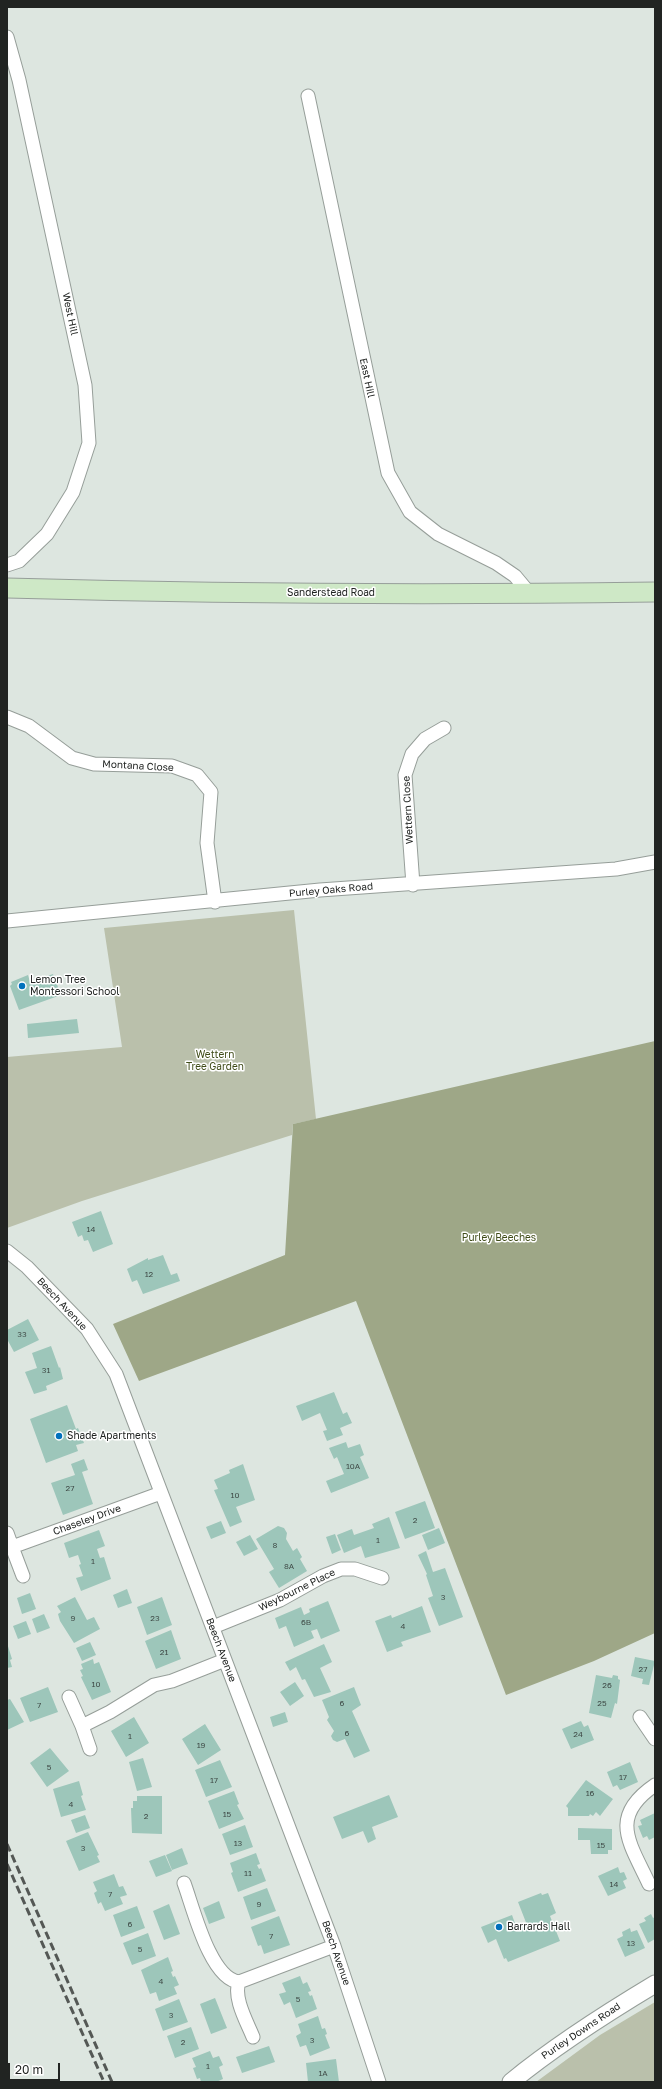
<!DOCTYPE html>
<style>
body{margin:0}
#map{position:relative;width:662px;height:2089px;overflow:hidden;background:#dde6e0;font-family:"Golos Text",sans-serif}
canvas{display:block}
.frame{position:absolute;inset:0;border:8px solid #212422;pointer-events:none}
.scale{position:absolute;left:8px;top:2063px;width:52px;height:18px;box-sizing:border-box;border:2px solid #212422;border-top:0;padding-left:5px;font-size:12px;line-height:14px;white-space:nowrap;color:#212422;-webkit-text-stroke:3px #fff;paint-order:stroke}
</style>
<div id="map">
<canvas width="662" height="2089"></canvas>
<div class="frame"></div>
<div class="scale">20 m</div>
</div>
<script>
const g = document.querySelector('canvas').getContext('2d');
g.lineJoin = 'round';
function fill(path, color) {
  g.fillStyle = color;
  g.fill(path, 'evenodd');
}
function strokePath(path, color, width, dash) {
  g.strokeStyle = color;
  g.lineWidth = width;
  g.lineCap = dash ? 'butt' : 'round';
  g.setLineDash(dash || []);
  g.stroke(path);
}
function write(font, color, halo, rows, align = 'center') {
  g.font = font + ' "Golos Text",sans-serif';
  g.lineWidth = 3;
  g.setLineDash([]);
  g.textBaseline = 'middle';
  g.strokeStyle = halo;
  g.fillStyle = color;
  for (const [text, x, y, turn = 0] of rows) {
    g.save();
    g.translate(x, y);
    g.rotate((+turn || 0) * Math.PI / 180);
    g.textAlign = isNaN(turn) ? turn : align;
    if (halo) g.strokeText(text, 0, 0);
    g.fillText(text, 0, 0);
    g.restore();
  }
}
fill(new Path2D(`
 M294,910L316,1119L293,1124L292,1135L82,1201L7,1228V1057L122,1047L104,928Z
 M655,2002V2082H536L600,2035Z`), '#bac0ab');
fill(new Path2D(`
 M655,1041V1633L594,1661L506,1695L356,1301L139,1381L113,1324L285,1255L293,1124Z`), '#9ea787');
fill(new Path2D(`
 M53,974L61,995L19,1010L10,986L12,984L11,982L28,975L30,982Z
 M77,1019L79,1033L28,1038L27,1024Z
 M101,1211L113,1244L93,1252L88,1240L84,1241L82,1235L78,1237L72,1222Z
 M163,1255L171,1275L177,1273L180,1281L143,1294L137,1280L132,1282L127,1269L148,1258V1260Z
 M28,1319L39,1340L14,1352L7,1339V1330Z
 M51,1346L59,1368L60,1367L63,1379L46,1386L47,1390L34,1394L25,1372L37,1368L32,1353Z
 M334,1392L343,1414L347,1412L352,1423L340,1428L343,1435L327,1441L323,1431L327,1430L320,1413L302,1421L296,1406Z
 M67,1405L76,1429L78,1428L84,1443L76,1445L78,1451L46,1463L30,1419Z
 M346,1442L348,1448L360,1444L364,1455L360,1457L369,1478L331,1493L326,1481L344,1474L337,1457L334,1459L329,1448Z
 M84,1459L88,1470L82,1472L93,1504L63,1515L51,1483L75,1475L71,1464Z
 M243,1464L255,1500L236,1507L242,1522L230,1527L214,1490L218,1489L214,1480L230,1473L229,1470Z
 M425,1501L435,1528L405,1539L395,1512Z
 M389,1517L400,1548L365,1558L361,1546L344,1553L337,1535L352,1529L354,1535L374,1528L372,1524Z
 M221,1521L226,1533L211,1539L206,1527Z
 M278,1526L284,1528L287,1533L286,1539L293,1551L297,1548L302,1557L300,1559L307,1571L279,1588L269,1572L274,1569L256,1539Z
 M439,1528L445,1543L428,1550L422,1535Z
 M99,1530L105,1546L97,1549L100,1558L104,1557L111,1579L81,1591L76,1578L83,1576L79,1565L81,1564L78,1555L69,1558L64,1543Z
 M335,1534L341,1550L332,1554L326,1537Z
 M250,1535L258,1549L244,1556L236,1542Z
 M426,1551L433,1572L445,1568L463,1617L439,1626L428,1598L433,1596L426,1575L427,1574L418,1555Z
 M127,1589L132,1603L118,1608L113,1595Z
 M30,1593L36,1609L22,1614L17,1598Z
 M75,1597L87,1620L94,1617L100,1629L74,1643L60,1621L58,1614L61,1612L57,1606Z
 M162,1597L172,1625L147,1635L137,1607Z
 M328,1601L340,1631L321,1639L317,1629L311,1631L314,1638L294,1647L286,1626L279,1629L275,1618L301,1607L304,1615L310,1612L309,1609Z
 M422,1606L431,1632L401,1642L403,1646L387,1652L375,1621L391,1615L392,1618Z
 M44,1614L50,1628L37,1633L32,1619Z
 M26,1621L31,1634L18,1639L13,1626Z
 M171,1630L181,1659L156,1669L145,1641Z
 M90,1642L96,1655L82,1661L76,1648Z
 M7,1643L12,1659L10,1660L12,1667L7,1668Z
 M324,1644L332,1662L320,1668L331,1692L314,1697L305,1679L302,1680L296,1667L290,1671L285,1662Z
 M635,1657L655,1661L649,1685L642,1684L643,1679L631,1676Z
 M93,1659L94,1664L99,1662L111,1692L92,1700L81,1677L83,1676L80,1670L83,1669L81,1664Z
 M596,1675L612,1678L613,1675L618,1676V1679L620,1680L617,1704L615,1703L611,1718L589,1713Z
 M295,1682L304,1696L290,1706L280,1692Z
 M48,1687L58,1712L30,1722L20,1698Z
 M354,1687L361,1705L352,1711L370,1751L354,1758L345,1739L337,1742L333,1740L331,1736L334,1731L327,1720L329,1717L322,1700Z
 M10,1699L24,1722L7,1730V1700Z
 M285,1712L288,1722L273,1727L270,1717Z
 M134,1717L149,1743L126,1757L111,1731Z
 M581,1721L584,1727L588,1725L594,1740L571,1749L562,1729Z
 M205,1724L221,1750L198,1765L182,1739Z
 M50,1748L69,1771L47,1787L30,1763Z
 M143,1758L152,1787L137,1791L129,1762Z
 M220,1760L232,1787L206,1797L195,1770Z
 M630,1762L638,1782L620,1790L617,1785L613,1787L607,1772Z
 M586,1780L613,1799L600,1816L596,1812L593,1816L590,1814L589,1816H568V1808L566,1806Z
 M79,1781L83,1795L81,1796L86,1810L61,1817L53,1789Z
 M234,1791L239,1804L237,1805L244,1819L219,1829L208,1801Z
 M389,1795L398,1817L372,1827L376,1839L368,1843L363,1831L342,1839L333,1817Z
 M137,1796H162V1834L132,1833L131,1808H133V1801H137Z
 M655,1813V1837L649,1840L647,1836L643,1838L638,1826L642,1825L640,1820Z
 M85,1815L90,1828L76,1833L71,1820Z
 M245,1825L253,1847L230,1855L222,1834Z
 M578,1828L612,1829V1850H608V1854H591L590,1840H578Z
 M88,1832L99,1855L97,1856L100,1862L79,1871L66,1841Z
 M182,1848L188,1864L172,1870L166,1855Z
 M256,1853L260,1864L257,1865L259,1869L261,1868L266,1881L238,1892L231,1873L233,1872L230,1863Z
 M165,1855L172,1871L156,1877L149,1861Z
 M618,1867L620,1873L624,1872L627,1879L623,1881L626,1888L608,1896L598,1876Z
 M114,1874L119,1887L123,1886L127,1895L120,1897L123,1904L105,1911L101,1902L98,1904L94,1893L97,1891L93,1882Z
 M267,1888L276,1911L251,1920L243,1897Z
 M541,1893L542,1895L548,1893L556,1913L550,1916L560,1941L508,1962L506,1958L504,1959L496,1939L488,1943L481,1927L512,1915L517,1929L527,1925L518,1902Z
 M219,1901L225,1918L209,1924L203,1908Z
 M169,1904L180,1934L164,1940L153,1911Z
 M137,1906L145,1928L121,1937L113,1915Z
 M651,1914L653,1918L655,1917V1939L648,1943L639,1924L646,1921L644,1918Z
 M279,1916L290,1945L264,1954L261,1945L258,1946L251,1927Z
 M630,1928L631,1932L637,1930L645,1948L625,1957L617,1939L623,1936L622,1932Z
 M148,1933L156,1956L132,1965L123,1943Z
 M168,1957L173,1971L171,1972L173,1977L175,1976L179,1985L174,1987L177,1994L159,2001L156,1992L150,1994L141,1970Z
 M300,1976L303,1984L307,1982L311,1991L308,1992L310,1996L312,1995L317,2009L296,2018L290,2002L284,2005L279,1994L286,1992L282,1983Z
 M215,1998L227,2028L211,2034L200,2004Z
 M179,1999L188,2022L163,2031L155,2009Z
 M318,2016L322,2029L325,2028L327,2034L325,2035L330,2048L310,2056L306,2045L300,2047L296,2036L301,2033L298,2024Z
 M191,2027L199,2049L175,2058L167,2036Z
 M269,2046L275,2062L242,2073L236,2057Z
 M210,2051L213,2058L219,2056L223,2065L219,2067L223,2079L216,2082H201L200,2078L197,2079L193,2068L196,2067L192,2058Z
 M336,2059L339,2082H308L306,2063Z`), '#9dc6ba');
const minor = new Path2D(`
 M7,37L19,80L85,385L89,443L73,492L47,534L19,561L7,565
 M308,96L388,473L410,512L438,534L496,563L515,576L530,594
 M7,717L29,726L72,758L94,764L172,766L197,775L211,792L207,843L215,902
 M413,885L405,775L412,754L425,739L444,728
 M7,921L320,890L616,869L655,862
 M7,1251L27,1267L87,1329L116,1374L334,1946L379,2082
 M7,1533L12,1547L161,1493
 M12,1547L23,1576
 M213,1627L280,1600L323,1576L341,1569H355L382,1578
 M69,1697L82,1726L110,1712L154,1685L172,1681L225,1660
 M640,1717L655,1739
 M82,1726L90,1749
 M184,1883C193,1907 210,1979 239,1982L334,1946
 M649,1884C630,1843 608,1817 655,1785
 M239,1982C233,1998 247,2022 253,2037`);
const tertiary = new Path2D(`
 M511,2082C556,2045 605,2014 655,1984`);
const secondary = new Path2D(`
 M7,588C223,594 439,595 655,592`);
strokePath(minor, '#969e99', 15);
strokePath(tertiary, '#969e99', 19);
strokePath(secondary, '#969e99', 21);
strokePath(minor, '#fff', 13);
strokePath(tertiary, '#fff', 17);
strokePath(secondary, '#cee8c6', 19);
strokePath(new Path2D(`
 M7,1844L112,2082
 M7,1864L104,2082`), '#545855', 3, [8, 4]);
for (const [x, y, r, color] of [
 [22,986,4,"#0271bc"],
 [59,1436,4,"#0271bc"],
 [499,1927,4,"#0271bc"]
]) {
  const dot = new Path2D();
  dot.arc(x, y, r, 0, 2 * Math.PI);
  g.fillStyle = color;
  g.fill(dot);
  strokePath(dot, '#fff', 1.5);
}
write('8px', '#404c48', null, [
 ["14",91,1229],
 ["12",149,1274],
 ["33",22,1334],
 ["31",46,1370],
 ["10A",353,1466],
 ["27",70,1488],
 ["10",235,1495],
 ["2",415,1520],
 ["1",378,1540],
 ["8",275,1545],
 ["1",93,1561],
 ["8A",289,1566],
 ["3",443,1597],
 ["9",73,1618],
 ["23",155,1618],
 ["6B",306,1622],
 ["4",403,1626],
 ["21",164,1652],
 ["27",643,1669],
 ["10",96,1684],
 ["26",607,1685],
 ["6",342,1703],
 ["25",602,1703],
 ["7",39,1705],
 ["6",347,1733],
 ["24",578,1734],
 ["1",130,1736],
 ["19",201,1745],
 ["5",49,1767],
 ["17",623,1777],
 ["17",214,1780],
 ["16",590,1793],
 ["4",71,1804],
 ["15",227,1814],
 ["2",146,1816],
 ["13",238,1843],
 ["15",601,1845],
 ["3",83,1848],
 ["11",248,1873],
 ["14",614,1884],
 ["7",110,1894],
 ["9",259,1904],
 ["6",130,1924],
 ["7",271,1936],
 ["13",631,1943],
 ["5",140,1949],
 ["4",161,1981],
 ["5",298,1999],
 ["3",171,2015],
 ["3",312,2040],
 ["2",183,2042],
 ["1",208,2066],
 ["1A",323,2073]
]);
write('10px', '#212422', '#fff', [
 ["West Hill",70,314,78],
 ["East Hill",367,378,78],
 ["Sanderstead Road",331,593],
 ["Montana Close",138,766,3],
 ["Wettern Close",408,810,-93],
 ["Purley Oaks Road",331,890,-5],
 ["Beech Avenue",62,1304,47],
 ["Chaseley Drive",87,1520,-20],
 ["Weybourne Place",297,1590,-26],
 ["Beech Avenue",221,1650,69],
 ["Beech Avenue",336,1953,71],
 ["Purley Downs Road",581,2031,-34]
]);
write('10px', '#212422', '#fff', [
 ["Lemon Tree",30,980],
 ["Montessori School",30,992],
 ["Shade Apartments",67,1436],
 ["Barrards Hall",507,1927]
], 'left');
write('10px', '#414d1a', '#fff', [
 ["Wettern",215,1055],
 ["Tree Garden",215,1067],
 ["Purley Beeches",499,1238]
]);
</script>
